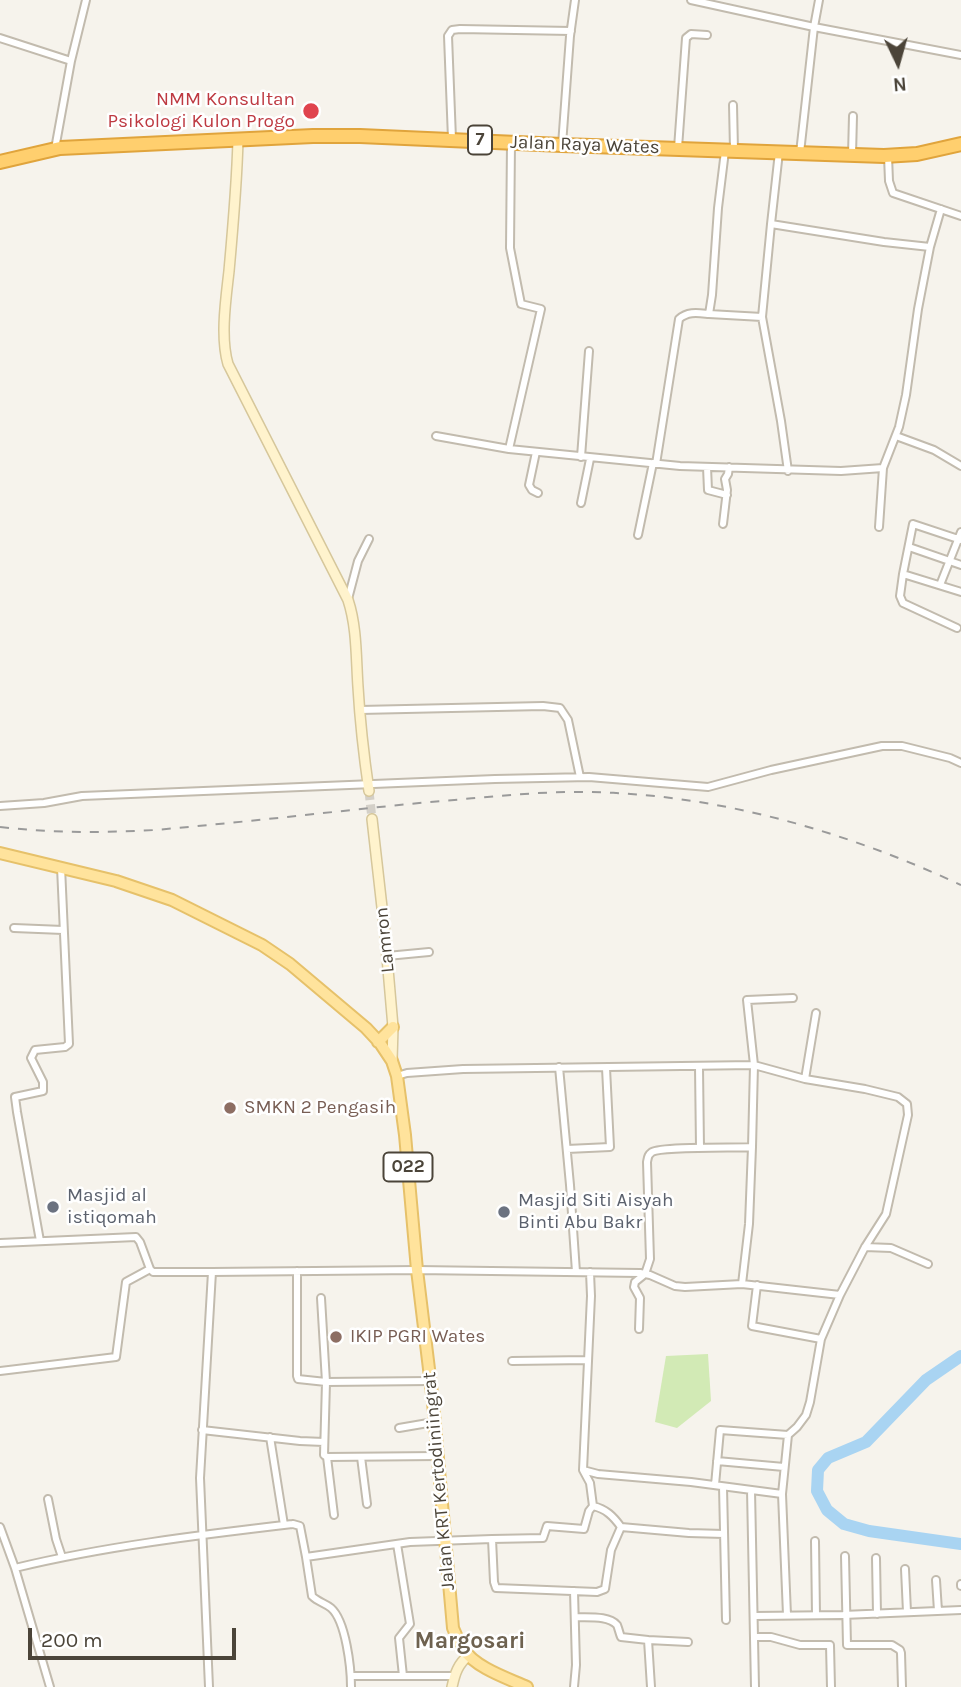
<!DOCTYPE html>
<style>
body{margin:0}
#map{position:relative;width:961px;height:1687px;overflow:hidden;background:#f6f3ec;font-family:Karla,sans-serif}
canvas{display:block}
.north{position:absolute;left:863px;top:28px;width:70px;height:70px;-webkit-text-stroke:5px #fff;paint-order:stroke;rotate:175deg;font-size:19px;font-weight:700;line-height:28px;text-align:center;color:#4b4439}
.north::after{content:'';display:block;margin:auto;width:24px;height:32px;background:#4b4439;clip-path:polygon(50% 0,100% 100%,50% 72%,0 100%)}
.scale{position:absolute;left:28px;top:1628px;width:208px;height:32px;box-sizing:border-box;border:4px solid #4b4439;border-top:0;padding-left:9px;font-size:21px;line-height:24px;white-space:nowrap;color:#4b4439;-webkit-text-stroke:5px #fff;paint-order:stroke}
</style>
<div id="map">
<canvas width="961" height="1687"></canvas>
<div class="north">N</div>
<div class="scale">200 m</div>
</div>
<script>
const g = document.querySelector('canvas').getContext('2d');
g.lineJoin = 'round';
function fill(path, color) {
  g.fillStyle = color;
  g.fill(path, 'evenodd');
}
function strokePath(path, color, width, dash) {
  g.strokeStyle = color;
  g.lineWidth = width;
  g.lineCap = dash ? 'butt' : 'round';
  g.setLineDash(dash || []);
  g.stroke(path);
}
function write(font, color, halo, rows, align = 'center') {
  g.font = font + ' Karla,sans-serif';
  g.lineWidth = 5;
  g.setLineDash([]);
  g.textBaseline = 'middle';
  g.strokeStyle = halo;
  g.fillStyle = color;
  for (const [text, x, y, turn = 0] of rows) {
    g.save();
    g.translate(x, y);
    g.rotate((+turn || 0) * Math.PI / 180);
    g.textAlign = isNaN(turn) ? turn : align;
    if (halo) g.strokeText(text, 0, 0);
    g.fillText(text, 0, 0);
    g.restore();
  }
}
fill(new Path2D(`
 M708,1354L711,1401L677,1428L655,1422L666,1356Z`), '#d2eab5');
strokePath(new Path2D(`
 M961,1356L926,1380L866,1442L828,1458L818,1470L817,1491L827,1510L844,1524L869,1531L961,1544`), '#a9d4f2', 12);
strokePath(new Path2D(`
 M369,791L372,819`), '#d4d0c8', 9, [9, 4.5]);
const street = new Path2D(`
 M691,0L814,27L961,55
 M0,38L71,61
 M733,105L734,150
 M452,139L448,36L452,30L460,29L571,31
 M562,145L570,36L575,0
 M678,148L686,38L691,34L707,35
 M55,149L71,61L86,0
 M779,152L771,224L762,317L781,421L788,471
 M800,153L814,27L819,0
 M852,155L853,116
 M888,156L889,181L893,193L961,216
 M771,224L884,242L930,247
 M709,314L762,317
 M436,436L509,449L680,466L841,471L883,468
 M896,436L934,450L961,466
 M509,449L541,309L521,304L510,248L511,143
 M536,452L529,485L532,490L538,493
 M581,457L589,351
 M656,464L679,319C688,311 698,313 709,314L712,295L718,208L725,151
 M707,467L708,490L727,495
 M581,503L590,459
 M723,524L727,490L725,479L728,474L729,467
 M879,527L883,468L899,427L906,395L918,309L930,247L941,209
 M638,535L653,463
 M909,547L961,565
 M903,574L961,592
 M940,585L961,532
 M348,599L358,561L369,539
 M957,628L903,603L900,596L903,574L913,524L961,540
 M360,710L543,706L560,708L568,720L580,777
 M0,806L44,803L82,796L495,779L589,777L708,787L771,770L882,746H902L950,758L961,763
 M14,928L63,930
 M387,956L429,952
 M559,1067L570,1185L576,1272
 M699,1067L700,1148
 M805,1079L816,1013
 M567,1149L610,1147L606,1068
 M40,1241L17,1112L15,1097L43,1091V1082L31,1058L35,1050L65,1047L69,1044L61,867
 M0,1243L136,1237L140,1242L150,1269
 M865,1247L891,1248L928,1264
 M297,1271V1376L298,1379L326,1382L430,1381
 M590,1272L591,1296L583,1470L590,1483L593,1506C606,1509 613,1516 621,1527
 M742,1284L749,1224L752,1147L754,1065L747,1000L793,998
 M757,1285L752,1326L821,1339
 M321,1298L326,1382L324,1455L327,1457L438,1456
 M639,1329L640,1298L634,1287L635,1282L645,1274L650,1259L647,1162C648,1157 648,1155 652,1152C662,1146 736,1148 752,1147
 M512,1361L588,1360
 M0,1371L116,1357L126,1282L150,1269L153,1272H212
 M399,1428L434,1422
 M202,1430L300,1441L324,1442
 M788,1435L797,1427L806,1415L810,1402L821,1339L840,1295
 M270,1437L284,1525
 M327,1457L334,1515
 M361,1457L367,1504
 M717,1461L784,1467
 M583,1470L598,1474L691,1482L782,1494
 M715,1485L720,1430L788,1435L782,1494L787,1615
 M723,1487L726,1620
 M751,1490L755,1687
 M48,1499L56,1539L62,1557
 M0,1527L15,1568L50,1687
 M492,1539L543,1538L547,1526L584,1529L589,1511L593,1506
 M815,1541L816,1615
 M397,1544L410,1624L399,1638L403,1676
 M845,1556L847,1645H892L900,1650L901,1653L902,1687
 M306,1557L312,1596C318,1602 325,1603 331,1608C346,1621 351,1668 351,1687
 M876,1558L877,1614
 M15,1568C106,1546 200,1535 293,1524L300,1526L306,1557L410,1542L492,1539L494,1582L496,1588L597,1592L605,1589L611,1550L621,1527L689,1533L724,1534
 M905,1569L907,1612
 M936,1580L938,1611
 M961,1584V1586
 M755,1616L843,1615L961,1610
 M575,1617C587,1618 608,1615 617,1625C618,1627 620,1635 621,1637L648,1640L651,1687
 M755,1637H771L800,1645H830L831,1687
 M648,1640L688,1642
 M351,1676H454
 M209,1687L200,1478L212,1272L417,1270L640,1273L650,1275L675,1286L685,1287L742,1284L840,1295L865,1247L886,1214L908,1115L907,1104L898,1097L865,1089L805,1079L754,1065L463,1069L407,1073L397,1076
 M574,1687L576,1665L574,1591`);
const secondary = new Path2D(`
 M238,139C237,183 233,227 229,271C226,298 220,337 228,364L348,600C357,627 356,658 358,687C360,722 364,757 369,791
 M372,819L385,934L393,1027L392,1061
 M452,1687C455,1673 458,1664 469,1655`);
const primary = new Path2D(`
 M0,853L116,881L172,900L262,945L290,964L366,1028L380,1043L392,1061L397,1076L405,1135L417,1270L433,1402L453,1628C456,1635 459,1643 463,1649C476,1668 507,1678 527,1687
 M378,1042L393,1027`);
const highway = new Path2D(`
 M0,162L60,148L313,136H360L562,145L884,156L917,154L961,144`);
strokePath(street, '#c2bbae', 10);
strokePath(secondary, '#d6c79b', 12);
strokePath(primary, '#e6c16a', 14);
strokePath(highway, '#e0a43c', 16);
strokePath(street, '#fff', 6);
strokePath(secondary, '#fff3cd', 9);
strokePath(primary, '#ffe39c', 10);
strokePath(highway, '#ffcf6e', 12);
strokePath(new Path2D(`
 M0,827C52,833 103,833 155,830C247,822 338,811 429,802C482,798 535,791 588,792C717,794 845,831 961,885`), '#9a9a9a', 2, [9, 9]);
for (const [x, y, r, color] of [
 [311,111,9,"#e0444e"],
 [230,1108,7,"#8d6e63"],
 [53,1207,7,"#6b7280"],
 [504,1212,7,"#6b7280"],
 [336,1337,7,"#8d6e63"]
]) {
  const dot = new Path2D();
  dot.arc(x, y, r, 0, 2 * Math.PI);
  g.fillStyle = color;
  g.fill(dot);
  strokePath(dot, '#fff', 2.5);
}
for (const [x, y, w] of [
 [480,140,24],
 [408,1167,49]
]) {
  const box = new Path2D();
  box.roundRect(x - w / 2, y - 14.5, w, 29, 5);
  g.fillStyle = '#fff';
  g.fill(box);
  strokePath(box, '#4b4439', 2);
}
write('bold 18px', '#4b4439', null, [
 ["7",480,140],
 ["022",408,1167]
]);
write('19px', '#be3a42', '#fff', [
 ["NMM Konsultan",295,100],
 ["Psikologi Kulon Progo",295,122]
], 'right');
write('19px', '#4b4439', '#fff', [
 ["Jalan Raya Wates",585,145,2],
 ["Lamron",385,940,-96],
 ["Jalan KRT Kertodiniingrat",439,1481,-95]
]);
write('19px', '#785e54', '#fff', [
 ["SMKN 2 Pengasih",244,1108],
 ["IKIP PGRI Wates",350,1337]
], 'left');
write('19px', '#5b616d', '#fff', [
 ["Masjid al",67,1196],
 ["istiqomah",67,1218],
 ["Masjid Siti Aisyah",518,1201],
 ["Binti Abu Bakr",518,1223]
], 'left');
write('bold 23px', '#6e6250', '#fff', [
 ["Margosari",470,1641]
]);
</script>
